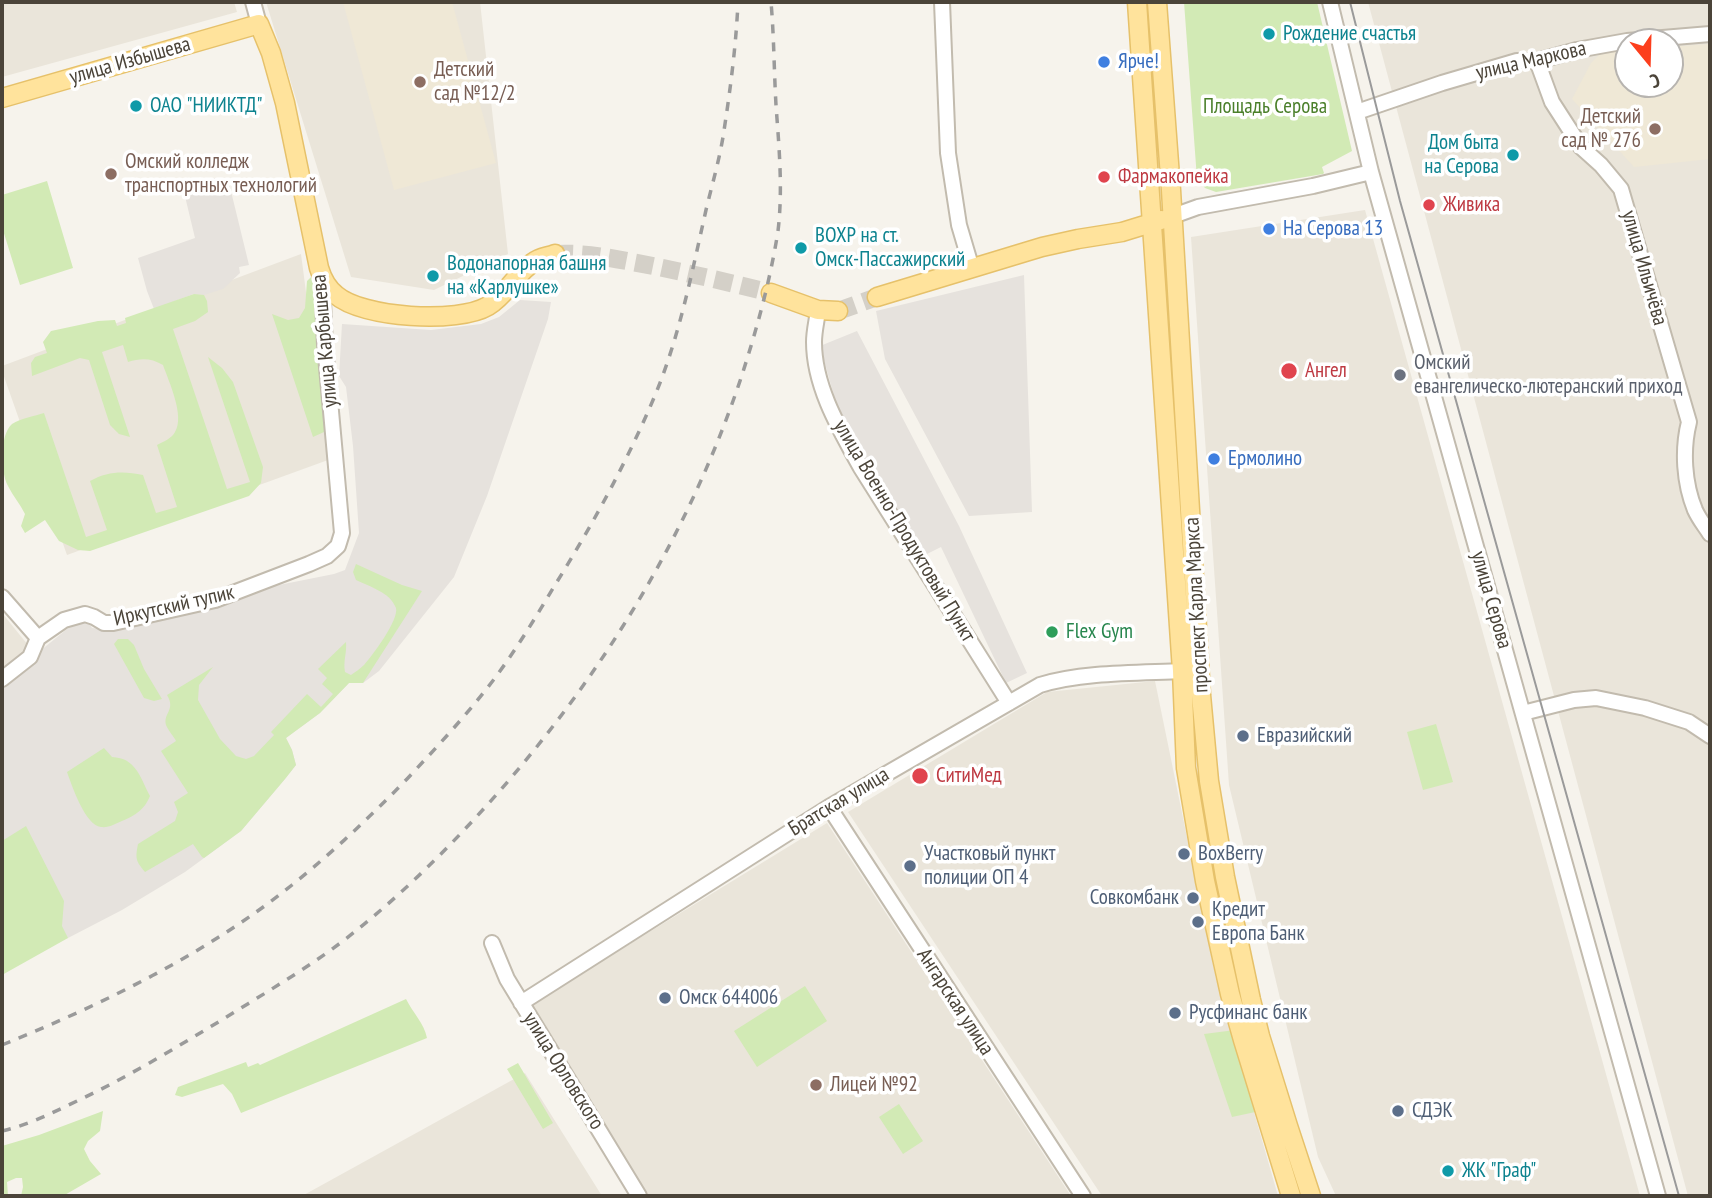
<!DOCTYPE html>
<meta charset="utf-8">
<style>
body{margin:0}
#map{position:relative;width:1712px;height:1198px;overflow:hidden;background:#f6f3ec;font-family:"PT Sans Narrow",sans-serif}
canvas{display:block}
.frame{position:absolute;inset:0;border:4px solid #4b4439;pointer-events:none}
.north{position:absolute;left:1614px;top:28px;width:70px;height:70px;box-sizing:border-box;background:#fff;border:2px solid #b7b4b0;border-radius:50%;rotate:161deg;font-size:19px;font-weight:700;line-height:28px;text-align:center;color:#4b4439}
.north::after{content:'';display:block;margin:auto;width:24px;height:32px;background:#fc3f1d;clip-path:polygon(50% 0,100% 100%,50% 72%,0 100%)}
</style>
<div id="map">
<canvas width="1712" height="1198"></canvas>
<div class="frame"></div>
<div class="north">С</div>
</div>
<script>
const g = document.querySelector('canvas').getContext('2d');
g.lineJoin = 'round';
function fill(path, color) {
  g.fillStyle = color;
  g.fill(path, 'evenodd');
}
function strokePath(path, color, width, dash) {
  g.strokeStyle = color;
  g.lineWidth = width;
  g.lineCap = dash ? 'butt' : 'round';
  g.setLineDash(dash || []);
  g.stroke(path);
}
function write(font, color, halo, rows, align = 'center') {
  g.font = font + ' "PT Sans Narrow",sans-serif';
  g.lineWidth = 7;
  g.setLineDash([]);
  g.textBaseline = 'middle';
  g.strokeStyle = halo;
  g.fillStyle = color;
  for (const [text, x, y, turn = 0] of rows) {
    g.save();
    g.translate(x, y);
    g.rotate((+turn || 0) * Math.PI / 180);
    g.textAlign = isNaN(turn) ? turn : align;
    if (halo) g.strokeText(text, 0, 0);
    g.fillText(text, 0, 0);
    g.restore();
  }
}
fill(new Path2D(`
 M2,2H234L237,12L2,77Z
 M266,2H480L508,254L434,290L351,277Z
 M1368,2H1710V1196H1688ZM1628,42H1670V84H1628Z
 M1365,210L1640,1196H1336L1318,1157L1229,785L1191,237Z
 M301,254L328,460L67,555L2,371V366Z
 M2,613L28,645L27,655L2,675Z
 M1155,681L1216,979L1278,1196H1102L848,812L1047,692Z
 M827,823L1071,1196H648L527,1007Z
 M525,1073L602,1196H302Z`), '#eae5da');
fill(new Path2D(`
 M215,178L228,179L249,265L239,267L240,273L223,289L204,295L194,294L154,309L147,291L138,258L195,238L183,188Z
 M1024,275L1032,512L969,516L885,359L876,311Z
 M520,300L551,302L548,319L487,496L454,577L379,671L363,683H349L320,713L286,738L292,750L296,765L285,779L241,831L185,872L122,910L68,938L44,948L2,959V682L67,629L87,619L92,628L113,630L217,608L264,588L334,574L345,570L359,533L353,446L346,387L339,376L342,324L431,330L481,324L499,317Z
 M857,331L959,526L1027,673L1006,683L941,547L923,556L861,460L841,421L820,346Z`), '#e6e2dd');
fill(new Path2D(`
 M343,2H452L496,163L394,190Z
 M1710,44V159L1634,167L1572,99L1591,63L1600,54L1628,50V84H1670V47Z`), '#efe8d6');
fill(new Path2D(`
 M1184,2H1317L1352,151L1322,167L1324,173L1323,174L1216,192L1205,188L1197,179Z
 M47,181L73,268L20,285L2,227V195Z
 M312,276L317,277L329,428L324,432L313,437L272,314L288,320L299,318L305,308L307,281Z
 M194,294L204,295L207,301L208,312L195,321L173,329L227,489L250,482L208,357L222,368L233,382L263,467L261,483L249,496L90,551L78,550L59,541L45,520L25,533L21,526L25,514C20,504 13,496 8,486C0,471 0,434 12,424C21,418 35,416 44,413L86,537L107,530L90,481C108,471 124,471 143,475L156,513L177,507L157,445C163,442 172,438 175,432C185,416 169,382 163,365C151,358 141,358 128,362L123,345L102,352L130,437L119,434L110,425L89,360L80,358L32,376L31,363L35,357L47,353L43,342L51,331L98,321L115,320L117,326L126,323L125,318Z
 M356,564L402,585L422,591L363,683H349L320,713L286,738L292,750L296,765L285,779L241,831L204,858L202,857L193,844L145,872C136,861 135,859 138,844L175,821L178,812L174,802L188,793L161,751L176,741C174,737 168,730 166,725C163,713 176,710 167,695L213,667L199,685L198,700L220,739L236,756L246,759L254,756L274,735L271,732L307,694L321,707L333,694L322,684L327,678L318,669L346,642C347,653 343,661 345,672L351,675C355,672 360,669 364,665C372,656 399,620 396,608C390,592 370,587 356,580L353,572Z
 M118,639H128L134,645L144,669L162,699L154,701L144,698L114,644Z
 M1436,724L1453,782L1423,790L1407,732Z
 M104,748L112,757C136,758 140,777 150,796C145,809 135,816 122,821C115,824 109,828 101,827C85,825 72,786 67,772Z
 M26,826L64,901L62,926L68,938L2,975V841Z
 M805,986L827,1021L757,1067L734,1031Z
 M406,999C413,1013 424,1023 427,1038L241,1113L232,1094L223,1084L182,1097L175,1095L178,1087L246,1062L248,1067L258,1063L260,1065Z
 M1235,1030L1260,1111L1232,1117L1204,1034Z
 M518,1063L553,1123L543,1129L507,1069Z
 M899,1104L923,1141L903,1154L879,1117Z
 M103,1111L100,1131L88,1141L84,1149L90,1161L101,1174L63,1196H21L23,1187L22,1178H16L7,1182L8,1196H2V1146L39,1135Z`), '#d2eab5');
strokePath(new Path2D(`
 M555,254C588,252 620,260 653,266C692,274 732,283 771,293
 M838,311L877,297`), '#d4d0c8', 18, [18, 9]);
const minor = new Path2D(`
 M253,2L259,24
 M942,2L948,153L959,225L972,269
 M1330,2L1371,172L1658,1196
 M1537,61L1552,102L1581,147L1601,165L1621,189L1689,422C1682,450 1684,483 1695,510C1699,519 1705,526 1710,534
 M1357,112L1442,83L1517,61H1537L1577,50L1627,41L1710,34
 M1173,216L1198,207L1313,186L1371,172
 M818,310C817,320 814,331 814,342C814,387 840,430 861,468L1009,703
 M2,597L38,638
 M2,679L30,657L38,638L64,620L85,614L94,617L104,623H113L215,600L309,564L327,556L338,546L342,533L325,345L322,279
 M1523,713L1574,700L1596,698L1645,708L1689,722L1710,736
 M829,807L1083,1196
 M492,943L507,979L639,1196
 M521,1003L829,807L1040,685C1081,672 1138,673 1182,671`);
const major = new Path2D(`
 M1137,2L1182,671L1186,768L1205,881L1230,994L1243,1040L1291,1196
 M1157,2L1171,190L1201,695L1209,781L1225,877L1251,1000L1260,1036L1288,1126L1311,1196
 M2,98L259,24L271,53L285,103L319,268C322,278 327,288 336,295C362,318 458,324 488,306C508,294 518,269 539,259C544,257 550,256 555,254
 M771,293L818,310L838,311
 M877,297L1042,247L1078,239L1122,232L1161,220`);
strokePath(minor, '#c2bbae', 18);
strokePath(major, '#e6c16a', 21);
strokePath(minor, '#fff', 14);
strokePath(major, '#ffe39c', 18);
strokePath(new Path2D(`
 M1350,2L1400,201L1679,1196`), '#9a9a9a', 2);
strokePath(new Path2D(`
 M2,1045C103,1004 206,954 292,885C333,852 370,817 407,779C435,749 463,719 488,687C513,655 534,620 555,585C593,524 628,460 656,393C680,334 692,272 706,210C712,185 719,161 723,137C730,92 736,47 738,2
 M2,1131C28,1125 52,1113 77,1101C128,1077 177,1047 225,1018C265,993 306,969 343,941C396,900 444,853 488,804C599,681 687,538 740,381C756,332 770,282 778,231C783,189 779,147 776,105C774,71 774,36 771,2`), '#9a9a9a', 3.5, [9, 9]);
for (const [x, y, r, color] of [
 [1269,34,7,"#0f9aa8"],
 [1104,62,7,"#3f7fe0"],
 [420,82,7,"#8d6e63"],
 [136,106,7,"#0f9aa8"],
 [1655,129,7,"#8d6e63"],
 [1513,155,7,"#0f9aa8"],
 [111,174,7,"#8d6e63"],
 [1104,177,7,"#e0444e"],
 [1429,205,7,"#e0444e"],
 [1269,229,7,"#3f7fe0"],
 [801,248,7,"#0f9aa8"],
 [433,276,7,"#0f9aa8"],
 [1289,371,9,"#e0444e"],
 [1400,375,7,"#6b7280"],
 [1214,459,7,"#3f7fe0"],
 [1052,632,7,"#2e9e5b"],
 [1243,736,7,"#5c6f8a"],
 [920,776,9,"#e0444e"],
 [1184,854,7,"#5c6f8a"],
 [910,866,7,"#5c6f8a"],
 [1193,898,7,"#5c6f8a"],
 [1198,922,7,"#5c6f8a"],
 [665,998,7,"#5c6f8a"],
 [1175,1013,7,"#5c6f8a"],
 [816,1085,7,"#8d6e63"],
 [1398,1111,7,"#5c6f8a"],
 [1448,1171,7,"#0f9aa8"]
]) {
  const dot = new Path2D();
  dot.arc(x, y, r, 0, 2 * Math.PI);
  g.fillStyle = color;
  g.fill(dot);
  strokePath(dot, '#fff', 2.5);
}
write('21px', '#0d838f', '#fff', [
 ["Рождение счастья",1283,34],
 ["ОАО \"НИИКТД\"",150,106],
 ["Дом быта",1499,143,"right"],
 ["на Серова",1499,167,"right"],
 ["ВОХР на ст.",815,236],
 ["Омск-Пассажирский",815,260],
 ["Водонапорная башня",447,264],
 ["на «Карлушке»",447,288],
 ["ЖК \"Граф\"",1462,1171]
], 'left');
write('21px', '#4b4439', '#fff', [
 ["улица Избышева",130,61,-16],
 ["улица Маркова",1531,61,-13],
 ["улица Ильичёва",1644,268,74],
 ["улица Карбышева",325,341,-95],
 ["улица Военно-Продуктовый Пункт",904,531,59],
 ["улица Серова",1491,600,74],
 ["проспект Карла Маркса",1197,605,-93],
 ["Иркутский тупик",174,606,-13],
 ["Братская улица",839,802,-31],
 ["Ангарская улица",955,1002,57],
 ["улица Орловского",563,1071,58]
]);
write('21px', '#366cbe', '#fff', [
 ["Ярче!",1118,62],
 ["На Серова 13",1283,229],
 ["Ермолино",1228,459]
], 'left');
write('21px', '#785e54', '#fff', [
 ["Детский",434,70],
 ["сад №12/2",434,94],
 ["Детский",1641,117,"right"],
 ["сад № 276",1641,141,"right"],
 ["Омский колледж",125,162],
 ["транспортных технологий",125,186],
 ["Лицей №92",830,1085]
], 'left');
write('21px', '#4a7f2a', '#fff', [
 ["Площадь Серова",1265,107]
]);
write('21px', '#be3a42', '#fff', [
 ["Фармакопейка",1118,177],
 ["Живика",1443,205],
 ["Ангел",1305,371],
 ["СитиМед",936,776]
], 'left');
write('21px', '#5b616d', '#fff', [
 ["Омский",1414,363],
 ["евангелическо-лютеранский приход",1414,387]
], 'left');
write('21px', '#27864d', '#fff', [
 ["Flex Gym",1066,632]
], 'left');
write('21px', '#4e5e75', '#fff', [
 ["Евразийский",1257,736],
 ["Участковый пункт",924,854],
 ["полиции ОП 4",924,878],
 ["BoxBerry",1198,854],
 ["Совкомбанк",1179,898,"right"],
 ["Кредит",1212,910],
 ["Европа Банк",1212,934],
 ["Омск 644006",679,998],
 ["Русфинанс банк",1189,1013],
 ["СДЭК",1412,1111]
], 'left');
</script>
